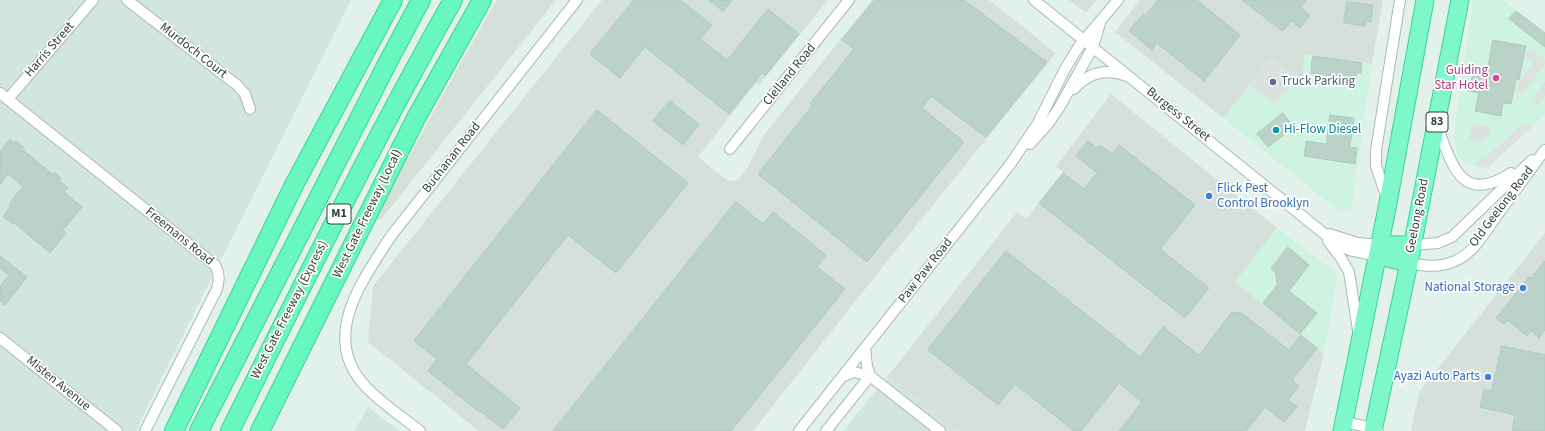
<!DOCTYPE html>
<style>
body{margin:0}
canvas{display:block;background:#e3f1ec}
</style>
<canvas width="1545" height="431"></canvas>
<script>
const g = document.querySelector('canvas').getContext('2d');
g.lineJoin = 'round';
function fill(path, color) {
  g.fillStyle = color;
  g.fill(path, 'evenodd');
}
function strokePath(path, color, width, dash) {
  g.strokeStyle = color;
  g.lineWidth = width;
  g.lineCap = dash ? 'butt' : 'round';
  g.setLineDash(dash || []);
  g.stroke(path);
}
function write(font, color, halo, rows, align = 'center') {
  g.font = font + ' "Source Sans 3",sans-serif';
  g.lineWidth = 3.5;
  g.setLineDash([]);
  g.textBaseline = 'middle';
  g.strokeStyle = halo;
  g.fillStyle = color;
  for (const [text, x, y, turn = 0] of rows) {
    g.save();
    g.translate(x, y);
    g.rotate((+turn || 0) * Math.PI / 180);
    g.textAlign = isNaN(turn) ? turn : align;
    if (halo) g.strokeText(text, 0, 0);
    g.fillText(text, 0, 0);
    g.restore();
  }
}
fill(new Path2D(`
 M0,0H351L162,377L136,431H0Z
 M888,376L958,431H843Z
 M368,407L400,431H354Z`), '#d2e5de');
fill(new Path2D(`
 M1473,0H1503L1545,32V115L1487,168L1476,166L1458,160L1456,151L1454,134Z
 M1305,54L1372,64L1351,209L1340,212L1223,118L1271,58L1300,81Z
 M1277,228L1338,274L1324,353L1235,282Z`), '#cff3e1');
fill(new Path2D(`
 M497,0H556L380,221L375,218L464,57Z
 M602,0H828L759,85L756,83L698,157L728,181L738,180L748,167L764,135L872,0H989L1056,53L869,284L753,431H479L368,342L373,286Z
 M1069,0H1096L1086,13Z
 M1140,0H1383L1372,64L1305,54L1301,82L1271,58L1223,118L1115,32Z
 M1111,94L1277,228L1235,282L1324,353L1305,431H958L888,376L1017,212L1026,219L1063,172L1056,166Z
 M1545,233V431H1411L1419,392Z`), '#d6e0db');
fill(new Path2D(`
 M1530,49L1545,60V64L1522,95L1514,89L1533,63L1524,56Z
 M1271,58L1296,78L1275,105L1250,85Z
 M1545,82V96L1537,107L1530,102Z
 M1525,122L1531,128L1487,168L1476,166L1477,158L1484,159Z
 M1473,124L1491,128L1489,136L1486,135L1484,143L1469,140Z`), '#dce2df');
const building = new Path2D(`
 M634,0H680L712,25L700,39L727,60L768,9L799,34L766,75L762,73L729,114L645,47L620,78L590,54Z
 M709,0H732L723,11Z
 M875,0H964L1047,62L986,137L931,96L922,108L964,142L867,262L758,174L812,106L810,104L854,49L842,40Z
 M1158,0H1197L1240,35L1204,81L1157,43L1152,50L1129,31L1143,14L1145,16Z
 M1242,0H1306L1301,8L1310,15L1300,28L1291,21L1283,31Z
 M1347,2L1373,5L1371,22L1366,21L1365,26L1344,23Z
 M1516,11L1545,33V47L1509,19Z
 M1493,40L1526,46L1519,80L1516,79L1511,104L1503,103L1501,116L1475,111L1479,93L1469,91L1473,74L1486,76Z
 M1313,56L1362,63L1361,73H1356V79L1311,73Z
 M670,101L699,124L683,145L653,121Z
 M597,110L688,183L616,273L568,235L466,364L520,408L503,429L480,411L479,412L428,371L437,359L414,341Z
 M1283,113L1294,127L1268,147L1257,134Z
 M1330,115L1354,118L1350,147L1357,148L1355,164L1304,156L1306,141L1326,144Z
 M10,140L14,143L16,141L24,147L22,149L52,174L54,172L61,178L59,181L68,188L64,192L82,207L63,230L66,233L50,253L14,223L13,224L3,217L11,205L9,204L12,200L23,186L8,174L0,185V152Z
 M1088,141L1097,148L1100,145L1112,154L1119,145L1195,205L1160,249L1209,288L1185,318L1039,203L1063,173L1084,189L1097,173L1076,156Z
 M736,202L763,224L773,212L826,255L817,267L845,289L731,431H553Z
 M1288,247L1309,265L1289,291L1317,313L1300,334L1263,303L1277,285L1276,273L1271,269Z
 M1006,251L1140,357L1163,327L1199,355L1231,313L1240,312L1289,350L1301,335L1317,348L1292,380L1299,386L1288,400L1297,407L1284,422L1265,407L1246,431H1119L1142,402L1119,383L1081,431H1074L1015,384L998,405L928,350Z
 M0,256L27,277L5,305L0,301V286L9,275L0,268Z
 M1545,261V330L1539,338L1531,331L1527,336L1508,320L1504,324L1496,318L1529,277L1531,278Z
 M1502,346L1545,355V431H1512L1515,415L1480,407L1484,390L1491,391Z`);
fill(building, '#bad2c7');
strokePath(building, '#adccbe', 1);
const minor = new Path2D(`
 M127,0L237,85L245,94L250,109
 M1034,0L1332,240L1349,250L1378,256
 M1074,89C1088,73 1106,68 1127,76
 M0,93L215,265C220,274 219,280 217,289L145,431
 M8,99L93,0
 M1437,126C1452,164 1461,206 1511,173
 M1030,144L1048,124L1059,108L1093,47L1100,23
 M730,149L849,0
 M1387,198L1376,166V150L1400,0
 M1329,234L1358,243L1380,245
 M1328,241L1341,258L1349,272L1358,330
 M1413,245L1438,243L1452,237L1532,160
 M1409,263C1424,266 1440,268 1455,261C1474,253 1486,231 1498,214C1514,193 1529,171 1545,150
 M0,338L117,431
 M865,348L867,366L870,376L940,431
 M843,376L854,372L870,376
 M1343,422L1374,428L1378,431
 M420,431C402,417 383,404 368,389C318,339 361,283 391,236L577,0
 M799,431L1009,166L1038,123L1065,69L1079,46L1118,0
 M826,431L870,376`);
const trunk = new Path2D(`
 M1380,245H1413
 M1378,256L1409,263
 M1342,431L1388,203L1425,0
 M1373,431L1409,263L1460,0`);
const motorway = new Path2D(`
 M174,431L294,185L393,0
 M199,431L388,62L421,0
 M230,431C302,286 373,141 453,0
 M260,431L416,118L482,0`);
strokePath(minor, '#a7bcb3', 12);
strokePath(trunk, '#39d593', 19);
strokePath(motorway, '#39d593', 20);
strokePath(minor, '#fff', 10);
strokePath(trunk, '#7ef8cb', 17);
strokePath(motorway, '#68f7bf', 18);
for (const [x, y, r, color] of [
 [1496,78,4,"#d1479c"],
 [1273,82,4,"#5c6f8a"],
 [1276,130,4,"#0f9aa8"],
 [1209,196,4,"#3f7fe0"],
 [1523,288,4,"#3f7fe0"],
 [1488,377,4,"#3f7fe0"]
]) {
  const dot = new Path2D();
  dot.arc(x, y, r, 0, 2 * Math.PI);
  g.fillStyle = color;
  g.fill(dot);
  strokePath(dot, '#fff', 1.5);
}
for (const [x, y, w] of [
 [1437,122,22],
 [339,214,24]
]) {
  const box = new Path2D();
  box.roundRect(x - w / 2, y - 10, w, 20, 3);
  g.fillStyle = '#fff';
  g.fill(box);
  strokePath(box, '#34423c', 1);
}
write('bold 12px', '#34423c', null, [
 ["83",1437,122],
 ["M1",339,214]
]);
write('13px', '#34423c', '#fff', [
 ["Harris Street",50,50,-49],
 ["Murdoch Court",193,51,38],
 ["Clelland Road",790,75,-51],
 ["Burgess Street",1178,115,39],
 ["Buchanan Road",452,158,-52],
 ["Old Geelong Road",1502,207,-53],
 ["West Gate Freeway (Local)",368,214,-64],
 ["Geelong Road",1418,216,-79],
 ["Freemans Road",179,237,39],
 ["Paw Paw Road",926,271,-52],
 ["West Gate Freeway (Express)",290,310,-63],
 ["Misten Avenue",58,384,39]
]);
write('13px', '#b23c85', '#fff', [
 ["Guiding",1488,71],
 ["Star Hotel",1488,86]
], 'right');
write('13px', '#4e5e75', '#fff', [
 ["Truck Parking",1281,82]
], 'left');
write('13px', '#0d838f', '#fff', [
 ["Hi-Flow Diesel",1284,130]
], 'left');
write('13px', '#366cbe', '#fff', [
 ["Flick Pest",1217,189,"left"],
 ["Control Brooklyn",1217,204,"left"],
 ["National Storage",1515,288],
 ["Ayazi Auto Parts",1480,377]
], 'right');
</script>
